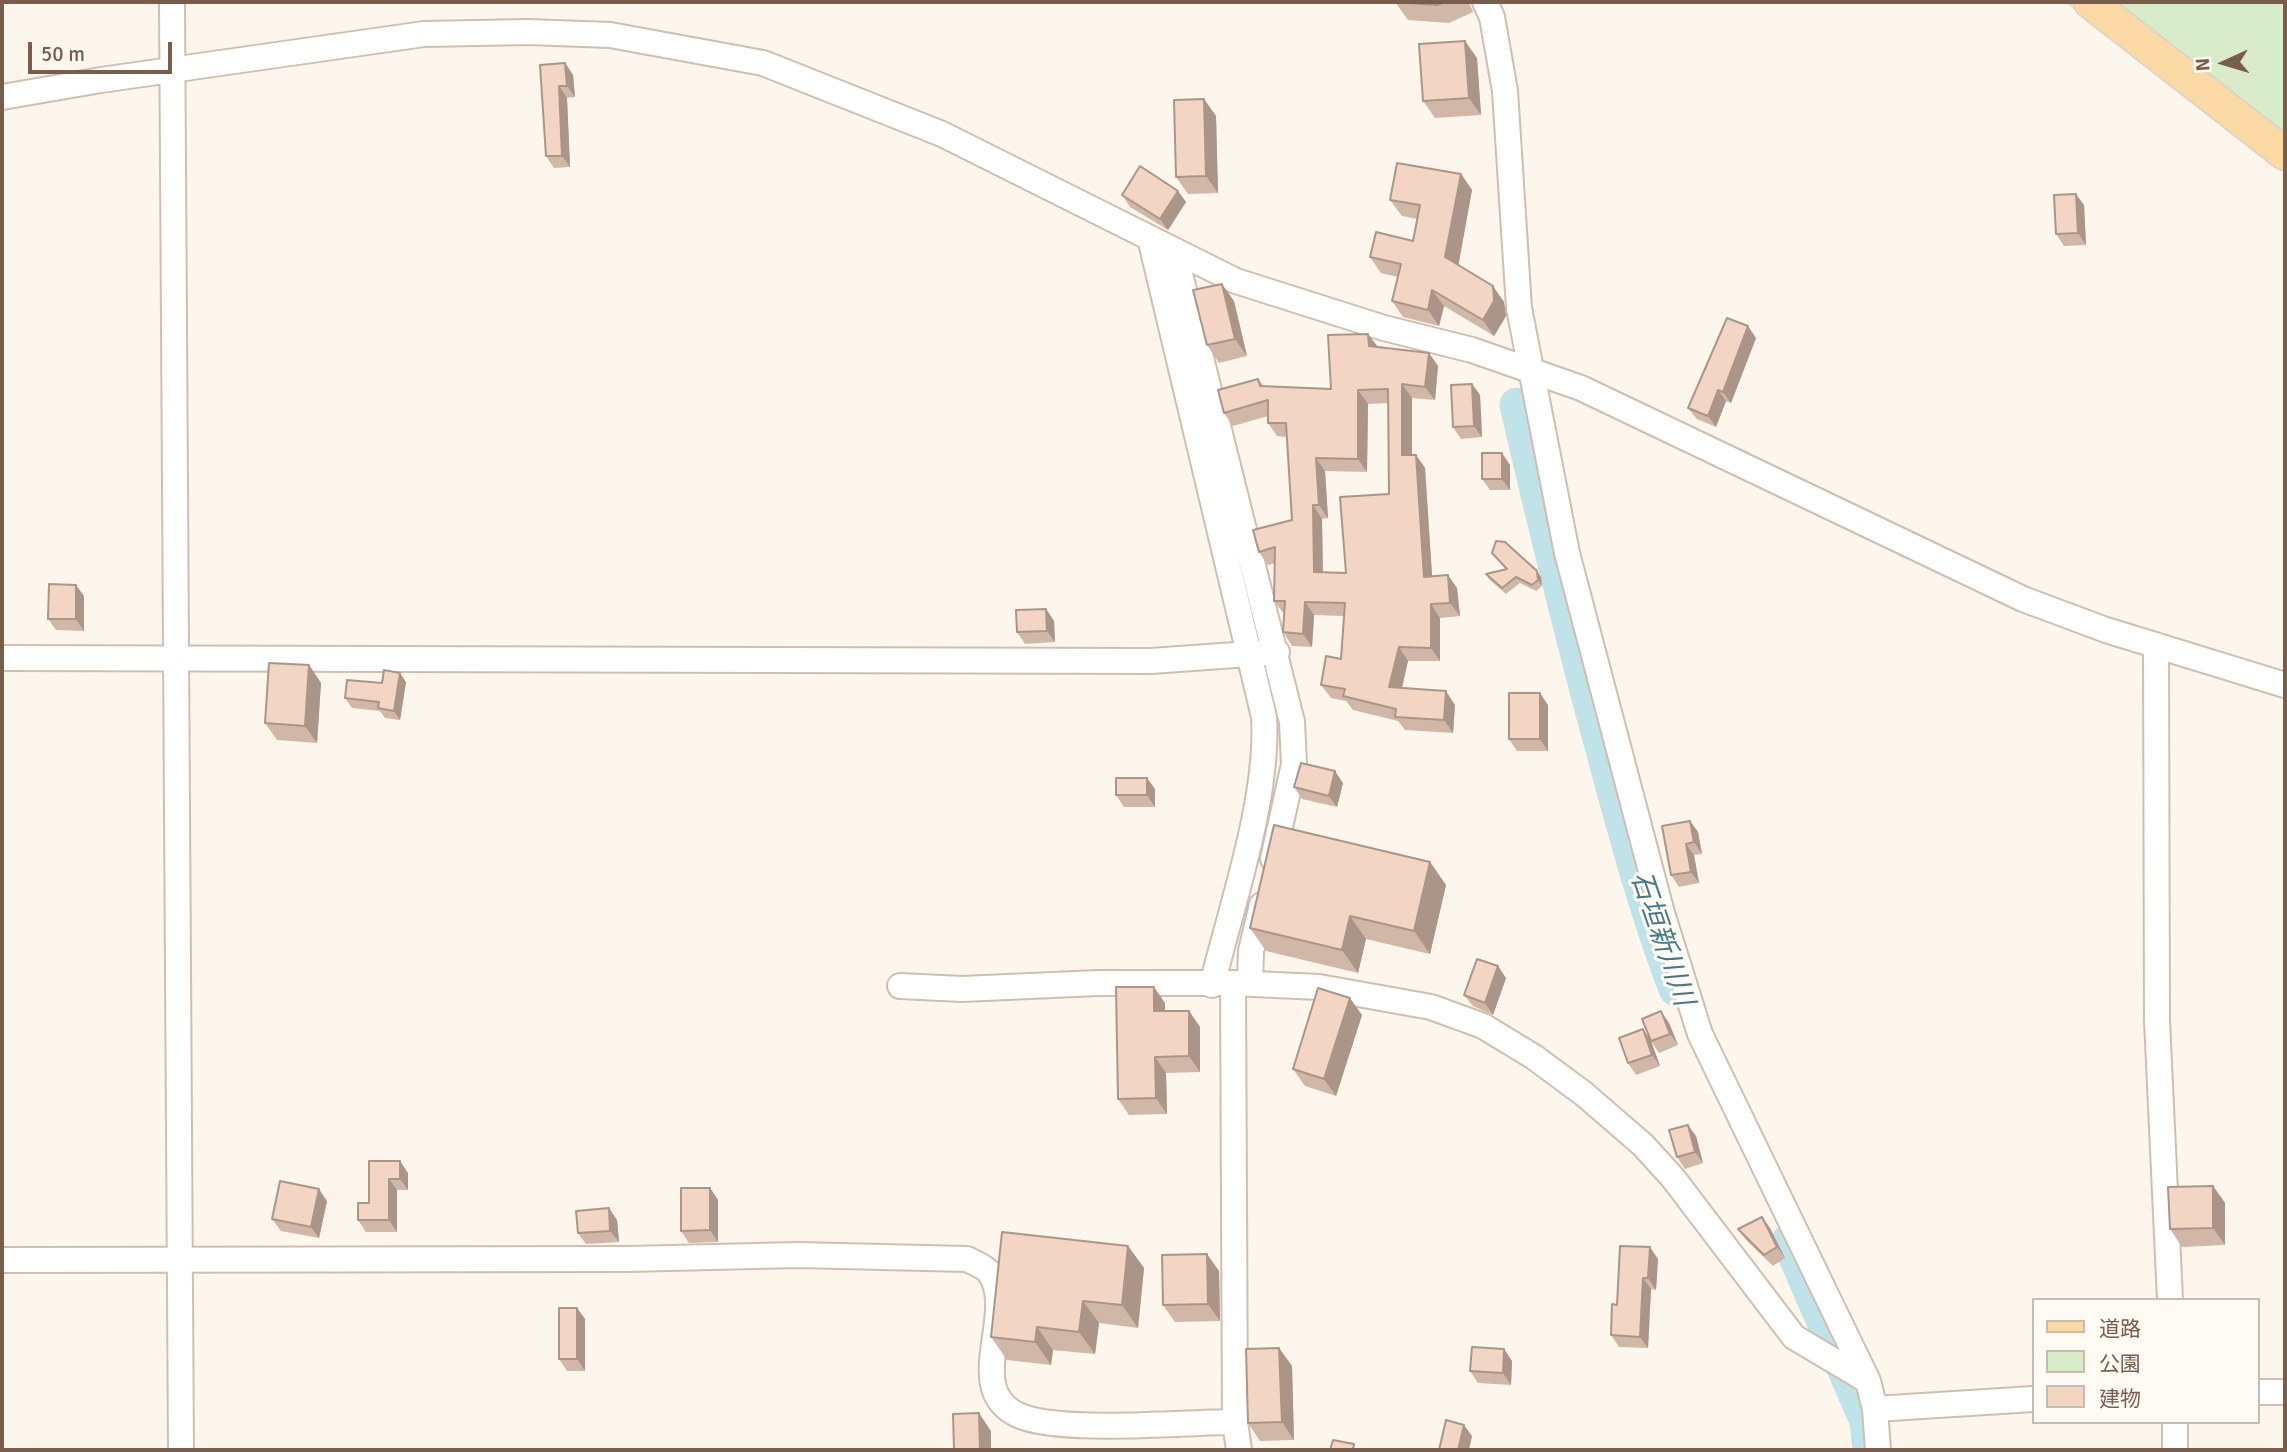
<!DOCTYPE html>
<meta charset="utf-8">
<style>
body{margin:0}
#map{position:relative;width:2287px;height:1452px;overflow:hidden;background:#fdf6ec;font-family:Signika,"Noto Sans JP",sans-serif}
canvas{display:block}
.frame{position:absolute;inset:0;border:4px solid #7a5c4d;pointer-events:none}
.legend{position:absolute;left:2032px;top:1298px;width:228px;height:126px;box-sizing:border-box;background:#fffaf3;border:2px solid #cabbb1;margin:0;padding:9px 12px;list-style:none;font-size:21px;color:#7a5c4d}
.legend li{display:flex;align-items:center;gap:14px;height:35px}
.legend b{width:35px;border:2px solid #cabbb1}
.north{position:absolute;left:2189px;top:28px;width:70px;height:70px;-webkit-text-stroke:5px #fffaf3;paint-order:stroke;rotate:266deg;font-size:19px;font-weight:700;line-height:28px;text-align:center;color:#7a5c4d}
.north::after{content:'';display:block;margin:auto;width:24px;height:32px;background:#7a5c4d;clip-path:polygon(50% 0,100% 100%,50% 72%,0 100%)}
.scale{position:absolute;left:28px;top:42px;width:144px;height:32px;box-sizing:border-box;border:4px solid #7a5c4d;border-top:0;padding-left:9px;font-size:21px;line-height:24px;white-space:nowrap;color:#7a5c4d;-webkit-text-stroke:5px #fffaf3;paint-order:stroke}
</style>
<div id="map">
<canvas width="2287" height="1452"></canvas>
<div class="frame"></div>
<ul class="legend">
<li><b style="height:9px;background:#fbd9a5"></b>道路</li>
<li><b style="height:19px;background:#d8ecc9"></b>公園</li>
<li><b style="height:19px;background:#f3d5c3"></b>建物</li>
</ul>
<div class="north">N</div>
<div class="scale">50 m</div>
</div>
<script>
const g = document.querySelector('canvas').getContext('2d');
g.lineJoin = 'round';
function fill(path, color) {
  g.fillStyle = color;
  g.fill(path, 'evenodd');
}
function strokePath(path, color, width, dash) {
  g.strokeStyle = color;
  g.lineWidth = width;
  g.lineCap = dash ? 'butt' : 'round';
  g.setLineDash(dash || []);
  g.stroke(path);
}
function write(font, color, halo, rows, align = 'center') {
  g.font = font + ' Signika,"Noto Sans JP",sans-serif';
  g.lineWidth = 6;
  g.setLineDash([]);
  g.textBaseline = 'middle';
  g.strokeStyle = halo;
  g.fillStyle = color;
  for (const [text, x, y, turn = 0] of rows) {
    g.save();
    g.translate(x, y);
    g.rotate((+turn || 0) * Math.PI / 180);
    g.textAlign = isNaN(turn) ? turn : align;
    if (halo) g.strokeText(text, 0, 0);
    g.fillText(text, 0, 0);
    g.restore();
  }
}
fill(new Path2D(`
 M2064,2H2285V171Z`), '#d8ecc9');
strokePath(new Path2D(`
 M1517,405C1544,521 1572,636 1603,750C1625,831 1646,911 1676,989
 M1789,1241L1867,1421L1870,1450`), '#bfe3e8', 35);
const minor = new Path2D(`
 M172,2L181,1450
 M1485,2L1492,17L1505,91L1519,308L1567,553L1662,913L1700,1034L1868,1381L1875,1409L1878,1450
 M2,97L101,80L424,34L528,32L610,35L763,63L942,134L1236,281L1384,328L1472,350L1581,388L2023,599L2106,630L2285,685
 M1150,238L1264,717C1269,798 1232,904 1212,985
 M1174,250L1292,722L1294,764L1273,859
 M2156,645L2157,1020L2170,1300
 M2,658L1151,661L1277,652
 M1233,983L1235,1422L1239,1450
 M1250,983L1251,951L1262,905
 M900,986L962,989L1098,983H1233L1319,987L1431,1007L1483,1026L1534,1057L1584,1094L1643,1145L1673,1178L1794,1337L1868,1381
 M2,1260L628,1259L798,1255L967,1259C973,1262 985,1267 989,1272C1019,1312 961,1388 1018,1415C1059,1434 1185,1422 1235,1422
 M2257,1392H2285
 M1875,1409L2033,1399
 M2175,1422V1450`);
const major = new Path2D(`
 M2090,2L2285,154`);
strokePath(minor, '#d1beb0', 28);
strokePath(major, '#dad1cd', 35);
strokePath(minor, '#fff', 24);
strokePath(major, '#fbd9a5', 32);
fill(new Path2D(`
 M1395,2H1469L1473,12L1449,23L1408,20Z
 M1477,58L1481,115L1435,118L1423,101Z
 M565,63L573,75L575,97L567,98L570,167L554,168L546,156L540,65Z
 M1204,99L1216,116L1218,193L1188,194L1176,177Z
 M1461,174L1472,190L1458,265L1504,302L1506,316L1494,336L1444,306L1439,326L1403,317L1392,301L1398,277L1381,273L1370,257L1413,241L1418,219L1402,216L1390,200Z
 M1122,195L1186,202L1168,230L1130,207Z
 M2084,205L2086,245L2064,246L2056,234Z
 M1234,301L1247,356L1219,363L1207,345Z
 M1756,338L1731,403L1726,401L1716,427L1697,419L1688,408Z
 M1378,347L1438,366L1435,400L1412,398V455H1416L1425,468L1432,576L1457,588L1460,616L1440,618V661H1408L1402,688L1455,705L1453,733L1405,730L1398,721L1353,710L1346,701L1331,698L1321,685L1341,659L1344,616L1314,615L1312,647L1292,646L1283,632L1284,614L1274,601L1275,563L1268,565L1259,552L1292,520L1287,437L1277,436L1268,423V416L1233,426L1224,413L1258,379L1264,386L1331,389ZM1388,403L1389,494L1346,573L1323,572L1322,519L1328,518L1325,471L1367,472L1368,404Z
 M1472,384L1480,395L1482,437L1461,439L1453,427Z
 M1510,465V490H1490L1482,479Z
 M1492,553L1541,577L1542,586L1536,591L1520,583L1506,594L1490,580L1486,574L1506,569Z
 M84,596V631L56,630L48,619Z
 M1046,609L1054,621L1055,642L1025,644L1017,632Z
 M309,665L321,683L317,743L277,740L265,723Z
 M406,682L400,720L385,718L380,711L352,708L345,698L382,683Z
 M1548,705V751H1517L1509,739Z
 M1343,783L1337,807L1302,799L1294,787Z
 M1155,789V807H1124L1116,795Z
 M1690,821L1698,832L1702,854L1694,855L1699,883L1679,887L1671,875Z
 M1430,862L1446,885L1430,954L1366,939L1358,973L1266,951L1250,928Z
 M1506,978L1493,1015L1473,1006L1464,995Z
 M1165,1003V1011H1189L1200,1027V1072L1166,1073L1167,1114L1129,1115L1118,1099Z
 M1362,1015L1336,1096L1305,1086L1293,1069Z
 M1669,1023L1678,1045L1659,1053L1651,1041Z
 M1643,1029L1651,1041L1660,1066L1636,1075L1628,1063Z
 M1696,1136L1703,1163L1685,1169L1677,1157Z
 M369,1161L408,1173V1190H397V1232H366L358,1220L369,1203Z
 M2213,1186L2225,1203V1245L2182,1247L2170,1229Z
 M710,1188L718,1200V1242L689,1243L681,1231Z
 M327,1201L319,1238L281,1231L272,1219Z
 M617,1220L619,1242L586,1244L578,1233Z
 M1770,1228L1785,1258L1773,1266L1746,1240L1738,1229Z
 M1128,1246L1144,1268L1138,1328L1099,1323L1095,1354L1053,1350L1051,1365L1007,1360L991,1337Z
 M1658,1259L1656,1290L1651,1289L1648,1348L1619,1347L1611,1335L1617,1305Z
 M1219,1271L1220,1321L1175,1322L1163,1305Z
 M577,1308L585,1319V1371H567L559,1359Z
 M1279,1348L1292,1366L1294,1440L1260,1441L1248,1423Z
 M1504,1349L1512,1361L1511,1385L1478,1383L1470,1371Z`), '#d1b7a8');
fill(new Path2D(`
 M1465,41L1477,58L1481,115L1469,98Z
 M565,63L573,75L575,97L567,86Z
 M559,86L567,98L570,167L562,156Z
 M1204,99L1216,116L1218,193L1206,176Z
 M1461,174L1472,190L1457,273L1445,257Z
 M1178,191L1186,202L1168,230L1160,219Z
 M2076,194L2084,205L2086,245L2078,233Z
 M1222,284L1234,301L1247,356L1235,339Z
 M1493,286L1504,302L1506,316L1494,336L1483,320Z
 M1432,290L1444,306L1439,326L1428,310Z
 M1748,326L1756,338L1731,403L1723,392Z
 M1368,334L1378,347L1369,346Z
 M1429,353L1438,366L1435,400L1425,387Z
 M1402,384L1412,398V468L1402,455Z
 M1472,384L1480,395L1482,437L1474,426Z
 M1358,390L1368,404L1367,472L1358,459Z
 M1718,390L1726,401L1716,427L1708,416Z
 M1502,453L1510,465V490L1502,479Z
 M1416,455L1425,468L1433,590L1424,577Z
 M1316,458L1325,471L1328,518L1319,505Z
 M1313,505L1322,519L1323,585L1314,572Z
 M1537,571L1541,577L1542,586L1538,580Z
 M1448,575L1457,588L1460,616L1450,603Z
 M76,585L84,596V631L76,619Z
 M1305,602L1314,615L1312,647L1303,634Z
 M1431,604L1440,618V661L1431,648Z
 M1046,609L1054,621L1055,642L1047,631Z
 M1399,647L1408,661L1399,701L1389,687Z
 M309,665L321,683L317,743L305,726Z
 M400,673L406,682L400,720L394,711Z
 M1446,691L1455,705L1453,733L1444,720Z
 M1540,693L1548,705V751L1540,739Z
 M1335,771L1343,783L1337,807L1329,796Z
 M1147,778L1155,789V807L1147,795Z
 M1690,821L1698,832L1702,854L1694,842Z
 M1686,844L1694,855L1699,883L1691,872Z
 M1430,862L1446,885L1430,954L1414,931Z
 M1350,916L1366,939L1358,973L1342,950Z
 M1498,966L1506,978L1493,1015L1485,1003Z
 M1154,987L1165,1003V1027L1154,1011Z
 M1350,998L1362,1015L1336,1096L1324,1079Z
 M1189,1011L1200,1027V1072L1189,1056Z
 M1661,1011L1669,1023L1678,1045L1670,1034Z
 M1643,1029L1651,1041L1660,1066L1652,1055Z
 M1155,1057L1166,1073L1167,1114L1156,1098Z
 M1688,1125L1696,1136L1703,1163L1695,1152Z
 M400,1161L408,1173V1190L400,1179Z
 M389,1179L397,1190V1232L389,1220Z
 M2213,1186L2225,1203V1245L2213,1228Z
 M710,1188L718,1200V1242L710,1230Z
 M319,1189L327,1201L319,1238L311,1227Z
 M609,1208L617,1220L619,1242L610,1231Z
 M1762,1217L1770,1228L1785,1258L1777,1247Z
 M1128,1246L1144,1268L1138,1328L1122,1305Z
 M1650,1247L1658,1259L1656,1290L1648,1278Z
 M1207,1254L1219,1271L1220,1321L1208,1304Z
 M1643,1278L1651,1289L1648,1348L1640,1337Z
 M1083,1301L1099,1323L1095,1354L1079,1332Z
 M577,1308L585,1319V1371L577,1359Z
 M1037,1327L1053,1350L1051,1365L1035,1342Z
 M1279,1348L1292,1366L1294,1440L1282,1422Z
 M1504,1349L1512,1361L1511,1385L1503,1373Z
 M979,1413L991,1431V1450H980Z
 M1464,1425L1472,1436L1469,1450H1458Z`), '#aa9588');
const building = new Path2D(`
 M1395,2H1446L1437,5Z
 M1465,41L1469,98L1423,101L1419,44Z
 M565,63L567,86H559L562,156H546L540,65Z
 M1204,99L1206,176L1176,177L1174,100Z
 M1397,163L1461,174L1445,257L1493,286L1494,301L1483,320L1432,290L1428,310L1392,301L1401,264L1370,257L1376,232L1413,241L1420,205L1390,200Z
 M1140,166L1178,191L1160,219L1122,195Z
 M2076,194L2078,233L2056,234L2054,195Z
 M1222,284L1235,339L1207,345L1193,290Z
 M1727,318L1748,326L1723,392L1718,390L1708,416L1688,408Z
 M1368,334L1369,346L1429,353L1425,387L1402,384V455H1416L1424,577L1448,575L1450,603L1431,604V648L1399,647L1389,687L1446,691L1444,720L1395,717L1396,709L1343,696L1345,689L1321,685L1326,656L1341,659L1345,603L1305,602L1303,634L1283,632L1285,601H1274L1275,547L1259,552L1253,530L1292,520L1286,423H1268V400L1224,413L1218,390L1258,379L1260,386L1331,389L1328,335ZM1388,389L1389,494L1340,497L1346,573L1314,572L1313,505H1319L1316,458L1358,459V390Z
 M1472,384L1474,426L1453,427L1451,385Z
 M1482,453H1502V479H1482Z
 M1496,541L1505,542L1537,571L1538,580L1532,585L1516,577L1502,588L1486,574L1507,569L1492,553Z
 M49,584L76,585V619H48Z
 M1046,609L1047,631L1017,632L1016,610Z
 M269,663L309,665L305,726L265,723Z
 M384,670L400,673L394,711L378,708L379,702L345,698L347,680L382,683Z
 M1509,693H1540V739H1509Z
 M1301,763L1335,771L1329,796L1294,787Z
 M1116,778H1147V795H1116Z
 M1690,821L1694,842L1686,844L1691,872L1671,875L1662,826Z
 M1274,825L1430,862L1414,931L1350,916L1342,950L1250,928Z
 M1477,959L1498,966L1485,1003L1464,995Z
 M1116,987H1154V1011H1189V1056L1155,1057L1156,1098L1118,1099Z
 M1318,988L1350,998L1324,1079L1293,1069Z
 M1661,1011L1670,1034L1651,1041L1642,1019Z
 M1643,1029L1652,1055L1628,1063L1619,1038Z
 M1688,1125L1695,1152L1677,1157L1669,1130Z
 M369,1161H400V1179H389V1220H358V1203H369Z
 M280,1181L319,1189L311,1227L272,1219Z
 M2213,1186V1228L2170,1229L2168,1187Z
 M681,1188H710V1230L681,1231Z
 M609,1208L610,1231L578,1233L576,1211Z
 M1762,1217L1777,1247L1764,1255L1738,1229Z
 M1002,1232L1128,1246L1122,1305L1083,1301L1079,1332L1037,1327L1035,1342L991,1337Z
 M1620,1246L1650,1247L1648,1278H1643L1640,1337L1611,1335L1612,1304L1617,1305Z
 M1207,1254L1208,1304L1163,1305L1162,1255Z
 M559,1308H577V1359H559Z
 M1472,1347L1504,1349L1503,1373L1470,1371Z
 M1279,1348L1282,1422L1248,1423L1246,1349Z
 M979,1413L980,1450H954L953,1414Z
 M1446,1420L1464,1425L1458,1450H1439Z
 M1333,1440L1354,1444L1353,1450H1330Z`);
fill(building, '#f3d5c3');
strokePath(building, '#aa9588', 2);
write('italic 28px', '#437c86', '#fffaf3', [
 ["石垣新川川",1661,939,71]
]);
</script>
